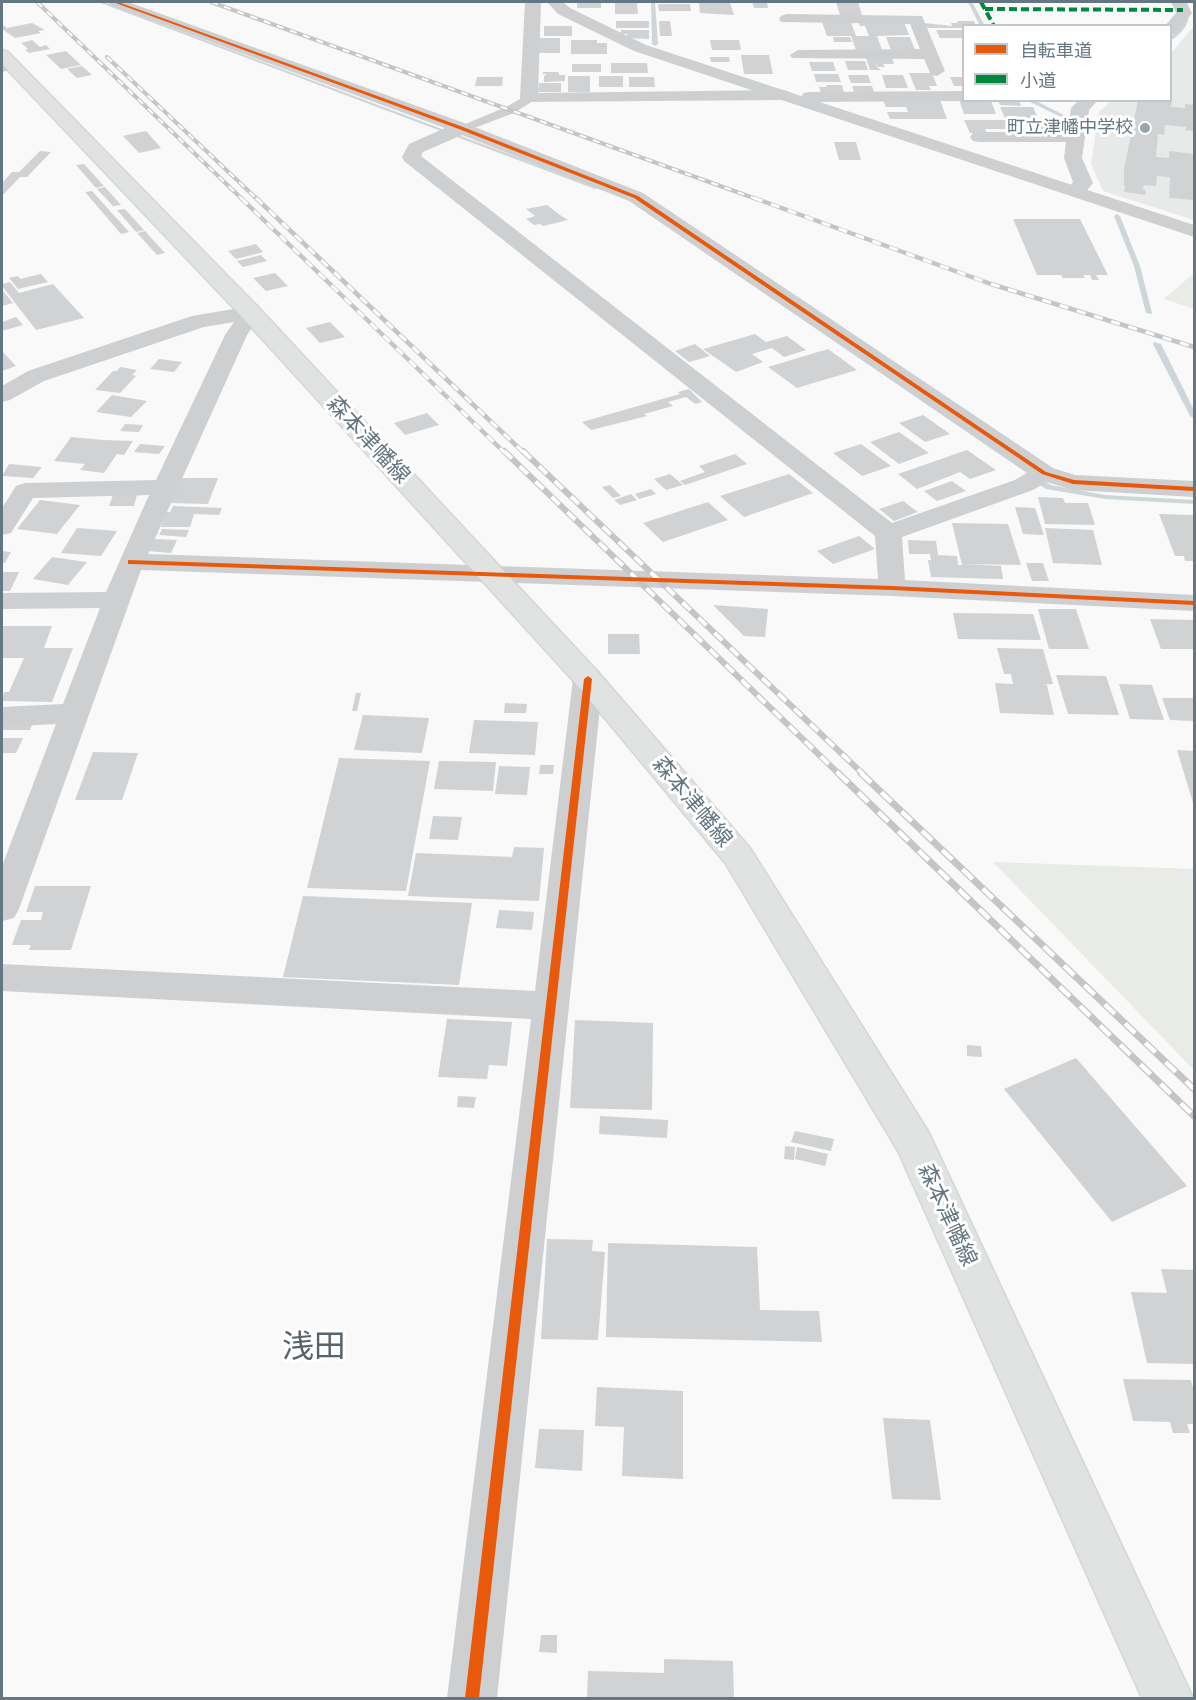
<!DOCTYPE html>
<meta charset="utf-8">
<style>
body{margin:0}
#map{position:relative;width:1196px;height:1700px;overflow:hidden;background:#f9f9f9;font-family:Cabin,"Noto Sans JP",sans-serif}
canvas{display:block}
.frame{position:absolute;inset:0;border:3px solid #657683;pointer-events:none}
.legend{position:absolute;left:962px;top:24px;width:210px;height:78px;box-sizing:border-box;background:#fff;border:2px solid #c1c8cd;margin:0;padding:8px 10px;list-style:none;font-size:18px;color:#657683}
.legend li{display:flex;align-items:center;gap:12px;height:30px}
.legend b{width:30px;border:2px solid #c1c8cd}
</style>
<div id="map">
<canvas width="1196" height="1700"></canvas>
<div class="frame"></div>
<ul class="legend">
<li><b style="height:8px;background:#e8590c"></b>自転車道</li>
<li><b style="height:8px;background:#00873e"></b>小道</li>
</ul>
</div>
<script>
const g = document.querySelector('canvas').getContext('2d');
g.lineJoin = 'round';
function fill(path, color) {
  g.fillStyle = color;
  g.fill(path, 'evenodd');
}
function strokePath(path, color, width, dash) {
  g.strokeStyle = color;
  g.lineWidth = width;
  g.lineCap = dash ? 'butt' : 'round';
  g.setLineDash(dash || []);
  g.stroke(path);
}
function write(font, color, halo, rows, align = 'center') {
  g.font = font + ' Cabin,"Noto Sans JP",sans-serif';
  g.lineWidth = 6;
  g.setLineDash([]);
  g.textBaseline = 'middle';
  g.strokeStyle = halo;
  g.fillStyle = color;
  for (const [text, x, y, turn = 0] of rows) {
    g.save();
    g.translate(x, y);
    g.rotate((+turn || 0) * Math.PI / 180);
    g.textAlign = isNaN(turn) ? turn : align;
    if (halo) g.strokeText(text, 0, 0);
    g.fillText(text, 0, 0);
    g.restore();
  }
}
fill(new Path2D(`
 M1194,26V220L1103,191L1091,164L1099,112L1111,101L1170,100L1171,53Z`), '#e8e9e9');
fill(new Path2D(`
 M1194,273V309L1164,299Z
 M993,862L1194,869V1070Z`), '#e8ebe6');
fill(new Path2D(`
 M98,2H103L600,188L595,189Z
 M651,2H655L658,44L655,46L652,44Z
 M968,2H972L985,26H980Z
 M1183,2H1187C1193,19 1185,32 1170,41V37C1182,26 1187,17 1183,2Z
 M1026,100H1034L1076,121L1071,122Z
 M1117,214L1120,216L1140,266L1152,313L1151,314L1146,313L1134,266L1114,216Z
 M1154,342L1161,344L1194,410V418L1190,416L1153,344Z
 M1029,474H1035L1051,485L1105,495L1194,500V504L1105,499L1046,489L1029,478Z`), '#ced6d9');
fill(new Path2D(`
 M752,2H767L768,8H754Z
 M836,2H858L862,15H840Z
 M577,3H601V8H577Z
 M615,3H637L638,14H615Z
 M699,3H730L734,15L700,13Z
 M658,4H690L691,11H659Z
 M616,21H649V28H616Z
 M659,21H670L672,36H660Z
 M858,21L904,22L909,35L877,36L882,50H856L851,36H827L822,22H851L856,36H869L865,26H860Z
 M957,21H974L976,26H964V28H927L924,23L952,26L951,23H958Z
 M32,23L45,30L38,31L41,33L15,38L2,29L3,25L7,28Z
 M544,26H572V36H544Z
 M621,30H649V39L627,38V34H621Z
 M936,30H964V38H940Z
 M833,37H850L852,42H834Z
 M886,37H910L915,50H891Z
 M538,38H560V53H537Z
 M32,40L40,47L46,45L50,49L29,53L25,50L28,49L21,43Z
 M571,40H597V43H607V54H571Z
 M710,40H739L741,50H712Z
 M66,51L81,65L61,69L46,55Z
 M741,55H769L773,74H744Z
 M710,57H729L730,62H711Z
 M866,58H892L894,64H883L885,67H878L876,64L877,67L881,70H870Z
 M845,61H865L868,70H848Z
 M809,62H833L836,71H812Z
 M611,63H647L648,73H611Z
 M572,64H601V72H572Z
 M82,66L92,75L77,78L67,69Z
 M543,72H559V75H565V81L544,82V76L547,74H543Z
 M909,73H932L937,86H929L931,90H916Z
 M814,74H838L841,82H816Z
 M848,75H868L871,83H851Z
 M882,75H903L908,88H886Z
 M568,76H590V92H568Z
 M599,76H623V87H599Z
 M477,77H503L502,86H475Z
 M629,77H654L655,87H629Z
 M950,77H964V86H954Z
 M539,83H561V92H538Z
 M826,85H842L844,93H821L819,87H827Z
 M852,86H872L874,92H854Z
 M883,100H940L947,119H890L887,112H908L906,107H886Z
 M959,100L991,101L996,114H964Z
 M998,100H1019L1021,106L1000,105Z
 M1138,100H1172L1171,107L1185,108V104L1194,105V131L1185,130L1187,127L1165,125L1164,135L1158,134L1156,157L1169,158V151L1194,154V200L1169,198L1170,177L1157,176L1156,186L1143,185L1144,188L1141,189L1145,190L1146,195L1124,192L1125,187L1128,186H1124V169Z
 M1000,107H1033L1038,118H1005Z
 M1053,119L1057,126H1046L1049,130H1034L1032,126H1016L1013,120Z
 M964,120H1008L1012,129H985L987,133H970Z
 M146,131L161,148L139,153L123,136Z
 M834,142H856L861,160H839Z
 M40,151L51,152L27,177H20L2,196V183L12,172H19Z
 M84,164L104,186L96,188L76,165Z
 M105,187L121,205L113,206L97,189Z
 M92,191L129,232L121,234L85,192Z
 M547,205L560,215L568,220L543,226L540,224L534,225L526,219L535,216L526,209Z
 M125,209L144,230L136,232L117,210Z
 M1013,219H1080L1108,275H1096L1099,280H1092L1090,275H1083L1085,278H1063L1061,275H1037Z
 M145,231L165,253L157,255L137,233Z
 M256,244L263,252L236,259L228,251Z
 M261,255L267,261L243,267L237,261Z
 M275,273L288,286L266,291L253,278Z
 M41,274L48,282L18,289L9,278L18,276L20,279Z
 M10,282L19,293L53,284L84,318L36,330L2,286V284Z
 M3,291L13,303L2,306V292Z
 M16,317L23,325L2,331V322Z
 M330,322L345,337L320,343L306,328Z
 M755,334L766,342L787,336L806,350L784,357L772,348L752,354L763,362L736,372L703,349Z
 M695,344L710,356L689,362L675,351Z
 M828,349L857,370L797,388L768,367Z
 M2,351L16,366L2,371Z
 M159,359L182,362L174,372L150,369Z
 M120,367L137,370L132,375L136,376L120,393L95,390L113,371H117Z
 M689,389L702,402L695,404L686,397L668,402L673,406L644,414L647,416L591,430L582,422L680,394L678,392Z
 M112,395L147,401L131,417L96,412Z
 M427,413L439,425L405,435L394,423Z
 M923,415L950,434L925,442L899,423Z
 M125,424L143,425L139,432L120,431Z
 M899,432L929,453L899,464L870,442Z
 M71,437L103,440L133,441L124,455L117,454L104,473L80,470L85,464L54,461Z
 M140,444L165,446L159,454L134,452Z
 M861,444L891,466L862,476L833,453Z
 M967,450L996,470L970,479L960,472L917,489L898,474Z
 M735,454L747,464L685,485L680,481L705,472L699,466Z
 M9,464L42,467L33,478L2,476Z
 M670,474L683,485L666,490L654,479Z
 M789,474L813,493L744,517L720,496Z
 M181,478H218L208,504L171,503Z
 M952,481L966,491L937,501L924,491Z
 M610,485L621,496L613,498L602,487Z
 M651,489L656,494L639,499L635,494Z
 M631,494L637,500L620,505L614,500Z
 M113,495H137L134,506H109Z
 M1038,497L1063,498L1065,503H1088L1095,525L1045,524Z
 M40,500L80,505L57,534L17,529Z
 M903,501L918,512L894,521L879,509Z
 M708,502L728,520L663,542L643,523Z
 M173,506L222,508L219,515L194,514L190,527H161L166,512H170Z
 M1015,507L1035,508L1044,535L1023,534Z
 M1159,514L1194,515V561H1185L1184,556H1175Z
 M952,523L1008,524L1021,565L966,564L1001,566L1003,579L931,577L928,560H931L930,554H909L908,540L936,541L938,555L957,556L958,565H962Z
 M77,528L117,531L101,556L61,553Z
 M1045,528L1093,530L1102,565L1053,563Z
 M162,529L189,530L186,537L159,535Z
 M859,536L875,549L833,564L817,551Z
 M153,539L177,540L171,553L147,551Z
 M2,551L11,552L5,563H2Z
 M52,557L87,562L68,585L33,579Z
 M1026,563H1043L1049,581H1032Z
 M2,572H19L10,591H2Z
 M713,605L768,609L765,637L744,636Z
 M1038,609H1076L1089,649H1049Z
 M953,613L1033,614L1041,640L958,639Z
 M1150,619L1194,620V649H1161Z
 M2,626H52L44,648H73L52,702L2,701L4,692H9L24,658H2Z
 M608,634H639L640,654H608Z
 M997,648L1043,649L1053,684L1041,685H1047L1054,715L1000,713L995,683L1013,684L1011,674H1004Z
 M1056,675L1106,676L1119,715L1068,714Z
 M1119,684L1152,685L1164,720L1130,719Z
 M356,693H361L357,711H352Z
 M1162,698H1194V721L1170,720Z
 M505,703L527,704L526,713H504Z
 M363,715L429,718L422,753L354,750Z
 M6,720H34L30,730H2Z
 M474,720L538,722L535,755L469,753Z
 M2,738H23L16,753H2Z
 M1177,750L1194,751V806Z
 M93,752L138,753L122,800H75Z
 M339,758L430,761L406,891L307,888Z
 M439,761L496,762L493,791L434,789Z
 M540,765H554L553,774H539Z
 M499,766L530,767L527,795L495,794Z
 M433,816L462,817L458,840L429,839Z
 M514,847L544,848L539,901L408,896L416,853L512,857Z
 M35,886H91L71,950H29L31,945H12L21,920H41L43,912H26Z
 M303,896L472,903L459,985L283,977Z
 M499,910L534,912L532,930L496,928Z
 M447,1019L512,1022L507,1066L489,1065L487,1079L438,1077Z
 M575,1020L653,1023L652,1110L570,1108Z
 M967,1045L981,1046L982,1057L967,1056Z
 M1076,1058L1187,1186L1112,1222L1004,1089Z
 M458,1096L476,1097L474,1108L457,1107Z
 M600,1116L668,1120L667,1138L599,1134Z
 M795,1131L834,1139L831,1151L791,1142Z
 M785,1146L795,1147L794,1160L784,1159Z
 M797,1147L828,1154L825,1166L795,1159Z
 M547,1239L593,1240L592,1251L605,1252L598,1340L541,1339Z
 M608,1243L757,1247L760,1310L819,1311L822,1342L606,1337Z
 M1161,1269L1194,1270V1364L1147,1363L1131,1292L1167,1293Z
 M1123,1379L1191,1380L1194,1392V1424H1187L1190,1433H1173L1170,1422L1133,1421Z
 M597,1387L683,1391V1479L622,1476L624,1427L595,1426Z
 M883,1418L930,1420L941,1500L892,1499Z
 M539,1429L584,1430L582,1471L535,1468Z
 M541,1635H557V1653L539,1652Z
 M664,1659L733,1661L734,1698H587L588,1671L664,1673Z`), '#d0d2d3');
const secondary = new Path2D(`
 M2,50L8,52L259,308L598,672L750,848L928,1131L1193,1698H1142L898,1151L726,864L578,686L243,318L2,64Z`);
strokePath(secondary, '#d5d6d7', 3);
fill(new Path2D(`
 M15,63L21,66L19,68L2,72V66Z
 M529,94L533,95V101L514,113L461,133L457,134L451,130L506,107Z`), '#cecfd0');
fill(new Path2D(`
 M107,2H128L467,124L643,193L1053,468L1075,475L1194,481V497L1073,490L1047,482L1033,490L902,537L905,580L1194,595V611L892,596L141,570L19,909L14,918L2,921V866L56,724L2,727V707L63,704L100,608L2,609V593L106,592L149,495L33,498L11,533L2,535V508L16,486L25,483L156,480L225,335L234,322L204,327L44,381L10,400L2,402V386L28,371L192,316L251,306L259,308L262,313L247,335L148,554L878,579L875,536L404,161L402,157L409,144L445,128L110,5ZM462,135L629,201L1027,473L1015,480L892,523L421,156L423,152Z
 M525,2H541L538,93L782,90L788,91L791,95L788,99L782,100L523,102L520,98Z
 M1171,2H1186L1192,13L1176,33L1170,35V26H1165L1176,13Z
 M787,14L922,16L945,71L937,76L931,75L924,59L792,58L790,55L798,50L920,49L910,24L781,22L779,19L781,16Z
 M964,91V100H967L964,101L810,102L804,101L801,97L804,93L810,92Z
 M1079,100H1098L1089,110L1082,158L1093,183L1083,195H1069L1066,191L1073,182L1064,158L1066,142H979L973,141L970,137L973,133L979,132H1068L1071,108Z
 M588,670L598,672L603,679L497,1698H447L531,1019L2,991V964L535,991L573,679L578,672Z`), '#cecfd0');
fill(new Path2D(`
 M547,2H563L570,8L646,45L1194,225V237L634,51L558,14Z`), '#cecfd0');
fill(secondary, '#e1e2e2');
const railFar3 = new Path2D(`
 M37,2L243,200
 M211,2L759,200
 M107,57L258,200`);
const railFar2 = new Path2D(`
 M241,198L505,453
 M256,198L524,453
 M754,198L991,284L1194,347`);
const railFar1 = new Path2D(`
 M504,451L839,774
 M523,451L863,774`);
const rail = new Path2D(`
 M838,773L1194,1116
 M861,773L1194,1089`);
strokePath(railFar3, '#c3c5c6', 4);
strokePath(railFar2, '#c3c5c6', 4.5);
strokePath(railFar1, '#c3c5c6', 6);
strokePath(rail, '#c3c5c6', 7);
strokePath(railFar3, '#fff', 2, [7]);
strokePath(railFar2, '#fff', 3, [9]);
strokePath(railFar1, '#fff', 4, [11]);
strokePath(rail, '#fff', 4.5, [14]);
strokePath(new Path2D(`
 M981,2L994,26
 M985,9L1183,10`), '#00873e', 4, [8, 4]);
fill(new Path2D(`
 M113,2H118L463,127L638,196L1046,472L1074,480L1194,487V491L1073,484L1042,474L634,198L459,129Z
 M128,560L892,586L1194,601V605L892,590L131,564H128Z
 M588,676L592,679L479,1698H465L584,679Z`), '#e8590c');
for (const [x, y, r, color] of [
 [1145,128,6,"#99a4ac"]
]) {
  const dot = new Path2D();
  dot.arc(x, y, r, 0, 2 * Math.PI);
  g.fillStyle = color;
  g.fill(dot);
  strokePath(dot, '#fff', 2);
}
write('18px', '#657683', '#fff', [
 ["町立津幡中学校",1133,128]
], 'right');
write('22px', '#657683', '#fff', [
 ["森本津幡線",368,440,47],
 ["森本津幡線",692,802,50],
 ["森本津幡線",947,1215,65]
]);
write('32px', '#57646e', '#fff', [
 ["浅田",314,1348]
]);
</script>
